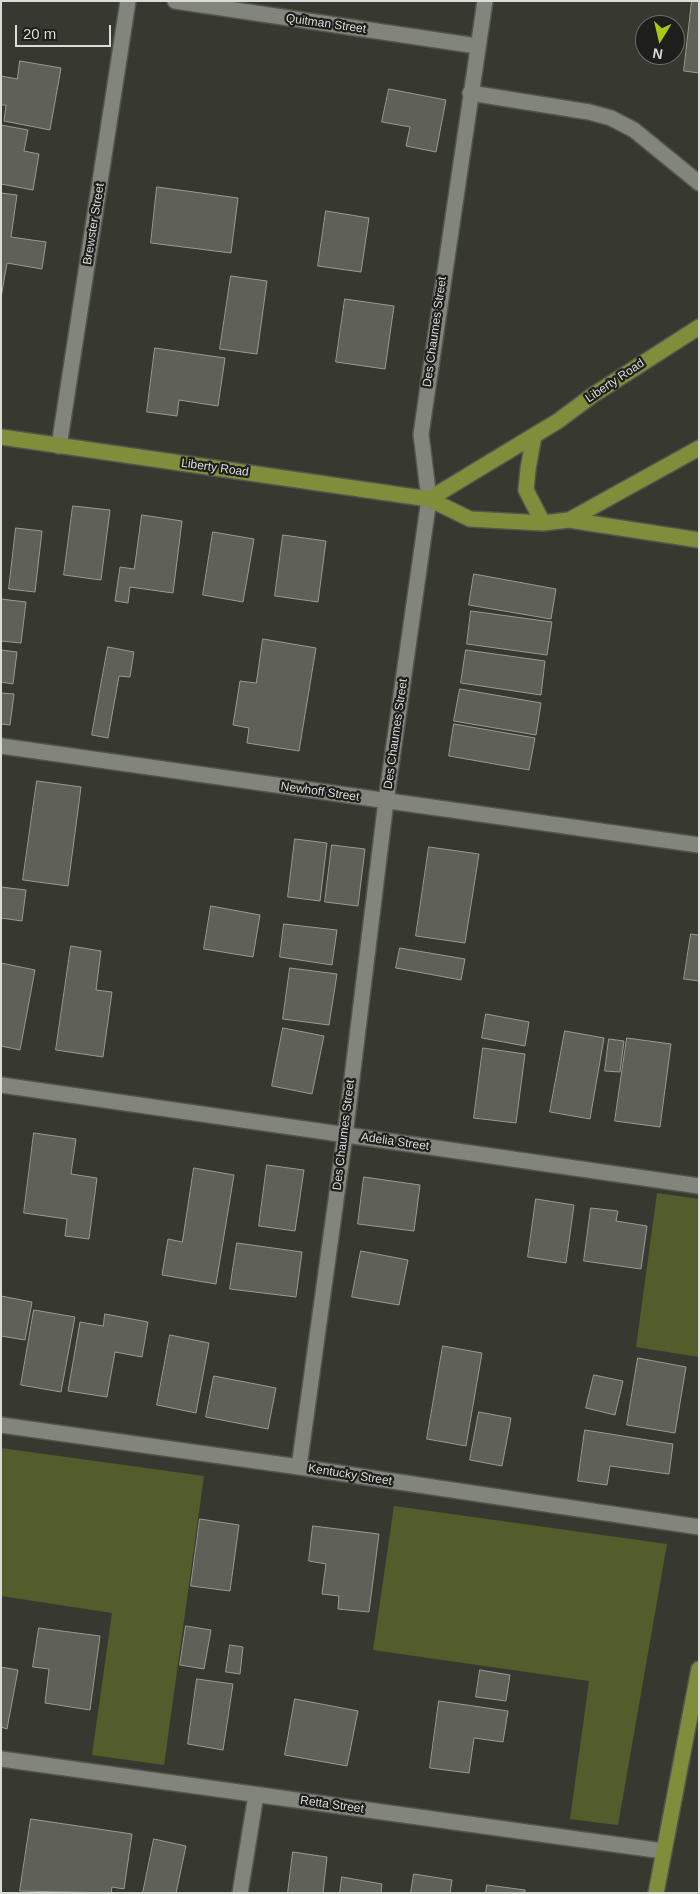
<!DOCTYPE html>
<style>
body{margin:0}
#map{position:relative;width:700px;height:1894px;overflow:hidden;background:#373931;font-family:Arial,sans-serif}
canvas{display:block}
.frame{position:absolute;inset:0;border:2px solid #dadcd7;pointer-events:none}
.north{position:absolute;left:635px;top:15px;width:50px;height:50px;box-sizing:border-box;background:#1e1f1c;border:1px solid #696b67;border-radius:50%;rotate:189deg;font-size:14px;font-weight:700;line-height:20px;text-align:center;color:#dadcd7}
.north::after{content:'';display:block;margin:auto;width:18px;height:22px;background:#acc611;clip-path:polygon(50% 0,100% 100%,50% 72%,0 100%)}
.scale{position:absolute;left:15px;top:25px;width:96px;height:22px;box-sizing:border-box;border:2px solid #dadcd7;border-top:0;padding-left:6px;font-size:15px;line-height:18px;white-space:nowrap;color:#dadcd7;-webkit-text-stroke:4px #1e1f1c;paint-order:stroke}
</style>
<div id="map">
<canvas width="700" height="1894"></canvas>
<div class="frame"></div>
<div class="north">N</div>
<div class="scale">20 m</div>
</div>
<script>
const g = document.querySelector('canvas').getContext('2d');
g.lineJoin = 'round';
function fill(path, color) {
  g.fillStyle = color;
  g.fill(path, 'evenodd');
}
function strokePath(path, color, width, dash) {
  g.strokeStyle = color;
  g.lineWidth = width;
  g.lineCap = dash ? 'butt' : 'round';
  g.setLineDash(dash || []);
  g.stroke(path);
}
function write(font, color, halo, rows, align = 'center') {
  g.font = font + ' Arial,sans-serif';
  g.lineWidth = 4.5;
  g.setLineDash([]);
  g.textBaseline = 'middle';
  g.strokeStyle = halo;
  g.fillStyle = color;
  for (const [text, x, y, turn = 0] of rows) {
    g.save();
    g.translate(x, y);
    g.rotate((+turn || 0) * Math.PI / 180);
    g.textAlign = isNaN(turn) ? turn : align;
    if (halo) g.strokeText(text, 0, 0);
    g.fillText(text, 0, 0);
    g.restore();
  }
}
fill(new Path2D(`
 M657,1193L699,1199V1357L636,1347Z
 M1,1448L204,1476L164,1765L92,1755L112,1613L1,1596Z
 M394,1506L667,1544L618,1825L570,1819L589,1681L373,1650Z`), '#535d2b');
const building = new Path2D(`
 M692,1H699V73L684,71Z
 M20,61L61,68L50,130L4,121L6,105H1V76L17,79Z
 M389,89L446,100L436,152L406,146L410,127L382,122Z
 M1,125L28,130L24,151L39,154L33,190L1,184Z
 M157,187L238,198L231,253L151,243Z
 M1,193L17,195L11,237L46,242L42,269L7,263L1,298Z
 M326,211L369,218L361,272L318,266Z
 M231,276L267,281L257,354L220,349Z
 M345,299L394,306L385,369L336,362Z
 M155,348L225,358L218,406L179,400L177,416L147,412Z
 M73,506L110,510L101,580L64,575Z
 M142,515L182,521L173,593L130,587L128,603L115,601L120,567L134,569Z
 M16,528L42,531L35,592L9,589Z
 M213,532L254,539L243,602L203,595Z
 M283,535L326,541L318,602L275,596Z
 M474,574L556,589L551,619L469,605Z
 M1,599L26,602L21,643L1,641Z
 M471,611L552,622L547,655L467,644Z
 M263,639L316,648L299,751L247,743L249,728L233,725L240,681L256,683Z
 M108,647L134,652L130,677L119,676L108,738L92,735Z
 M1,650L17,652L13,684L1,682Z
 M466,650L545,661L541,695L461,683Z
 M460,689L541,703L536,735L454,721Z
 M1,693L14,694L10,725L1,724Z
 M454,724L535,738L529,770L449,756Z
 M37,781L81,787L68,886L23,880Z
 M295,839L327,843L320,901L288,897Z
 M332,845L365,849L358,906L325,902Z
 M429,847L479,854L465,943L416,936Z
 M1,887L26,890L22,921L1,918Z
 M211,906L260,915L253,957L204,949Z
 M284,924L337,930L332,965L280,957Z
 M691,934L699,935V981L684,979Z
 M71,946L101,951L96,990L112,992L103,1057L56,1050Z
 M400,948L465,959L461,980L396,968Z
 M1,963L35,970L20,1050L1,1046Z
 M290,968L337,974L329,1025L283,1019Z
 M486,1014L529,1022L525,1046L482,1038Z
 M283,1028L324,1036L312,1094L272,1086Z
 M565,1031L604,1038L590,1119L550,1112Z
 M627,1038L671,1044L660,1127L615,1121Z
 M609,1039L624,1041L620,1072L605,1071Z
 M483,1048L525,1054L516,1123L474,1118Z
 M34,1133L76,1139L71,1174L97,1178L89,1239L65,1236L67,1219L24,1213Z
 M267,1165L304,1170L295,1231L259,1226Z
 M194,1168L234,1175L216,1284L162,1275L168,1239L182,1242Z
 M364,1177L420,1185L414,1231L358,1224Z
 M536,1199L574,1205L566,1263L528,1257Z
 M591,1208L618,1211L616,1221L647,1226L641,1269L584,1261Z
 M237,1243L302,1252L296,1297L230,1289Z
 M361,1251L408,1260L399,1305L352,1297Z
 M1,1296L32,1302L25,1340L1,1336Z
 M34,1310L75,1317L61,1392L21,1385Z
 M105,1314L148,1322L142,1357L115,1352L107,1397L68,1391L80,1322L103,1326Z
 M170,1335L209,1343L196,1413L157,1405Z
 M443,1346L482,1353L466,1446L427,1439Z
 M638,1358L686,1367L675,1433L627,1425Z
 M594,1375L623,1381L615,1415L586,1408Z
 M214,1376L276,1388L268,1429L206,1417Z
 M479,1412L511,1418L502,1466L470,1460Z
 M585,1430L673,1444L669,1474L610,1466L607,1485L578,1481Z
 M200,1519L239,1525L230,1591L191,1586Z
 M313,1526L379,1534L369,1612L338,1609L339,1596L322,1594L326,1564L309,1561Z
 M186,1626L211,1630L204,1669L180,1665Z
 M39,1628L100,1636L90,1710L45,1703L49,1669L33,1667Z
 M230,1645L243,1647L240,1674L226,1672Z
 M1,1667L18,1670L7,1729L1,1727Z
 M480,1670L510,1675L506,1701L476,1697Z
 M197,1679L233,1684L223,1750L188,1744Z
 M295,1699L358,1711L347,1766L285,1755Z
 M439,1701L508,1711L503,1742L474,1738L469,1773L430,1768Z
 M31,1819L132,1834L124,1889L112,1887L111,1893L20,1891Z
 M154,1839L186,1846L176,1893H143Z
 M293,1852L327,1857L323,1893H288Z
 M414,1874L452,1880L450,1893H411Z
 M342,1877L382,1884L381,1893H340Z
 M487,1885L525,1890V1893H486Z`);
fill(building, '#5f6159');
strokePath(building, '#999b92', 1);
const minor = new Path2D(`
 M175,1L477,46
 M470,93L589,112L611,118L634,130L699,183
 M59,446L128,1
 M1,746L699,845
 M1,1085L699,1186
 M1,1425L299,1467L699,1527
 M299,1467L345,1135L386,801L429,499L421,434L485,1
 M1,1759L663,1851
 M240,1893L256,1795`);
const major = new Path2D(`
 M534,436L528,469L526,490L543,523
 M1,437L429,499L470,519L543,523L569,520L699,448
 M429,499L558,421L593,395L699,327
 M569,520L699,540
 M656,1893L699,1669`);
strokePath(minor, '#53554e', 18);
strokePath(major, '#53554e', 18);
strokePath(minor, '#82857b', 15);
strokePath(major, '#808d3a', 15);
write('12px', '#dadcd7', '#1e1f1c', [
 ["Quitman Street",326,24,8],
 ["Brewster Street",94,224,-81],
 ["Des Chaumes Street",435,332,-82],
 ["Liberty Road",615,381,-34],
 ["Liberty Road",215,468,8],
 ["Des Chaumes Street",396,734,-82],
 ["Newhoff Street",320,792,8],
 ["Des Chaumes Street",344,1135,-83],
 ["Adelia Street",395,1142,8],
 ["Kentucky Street",350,1475,9],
 ["Retta Street",332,1805,8]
]);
</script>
